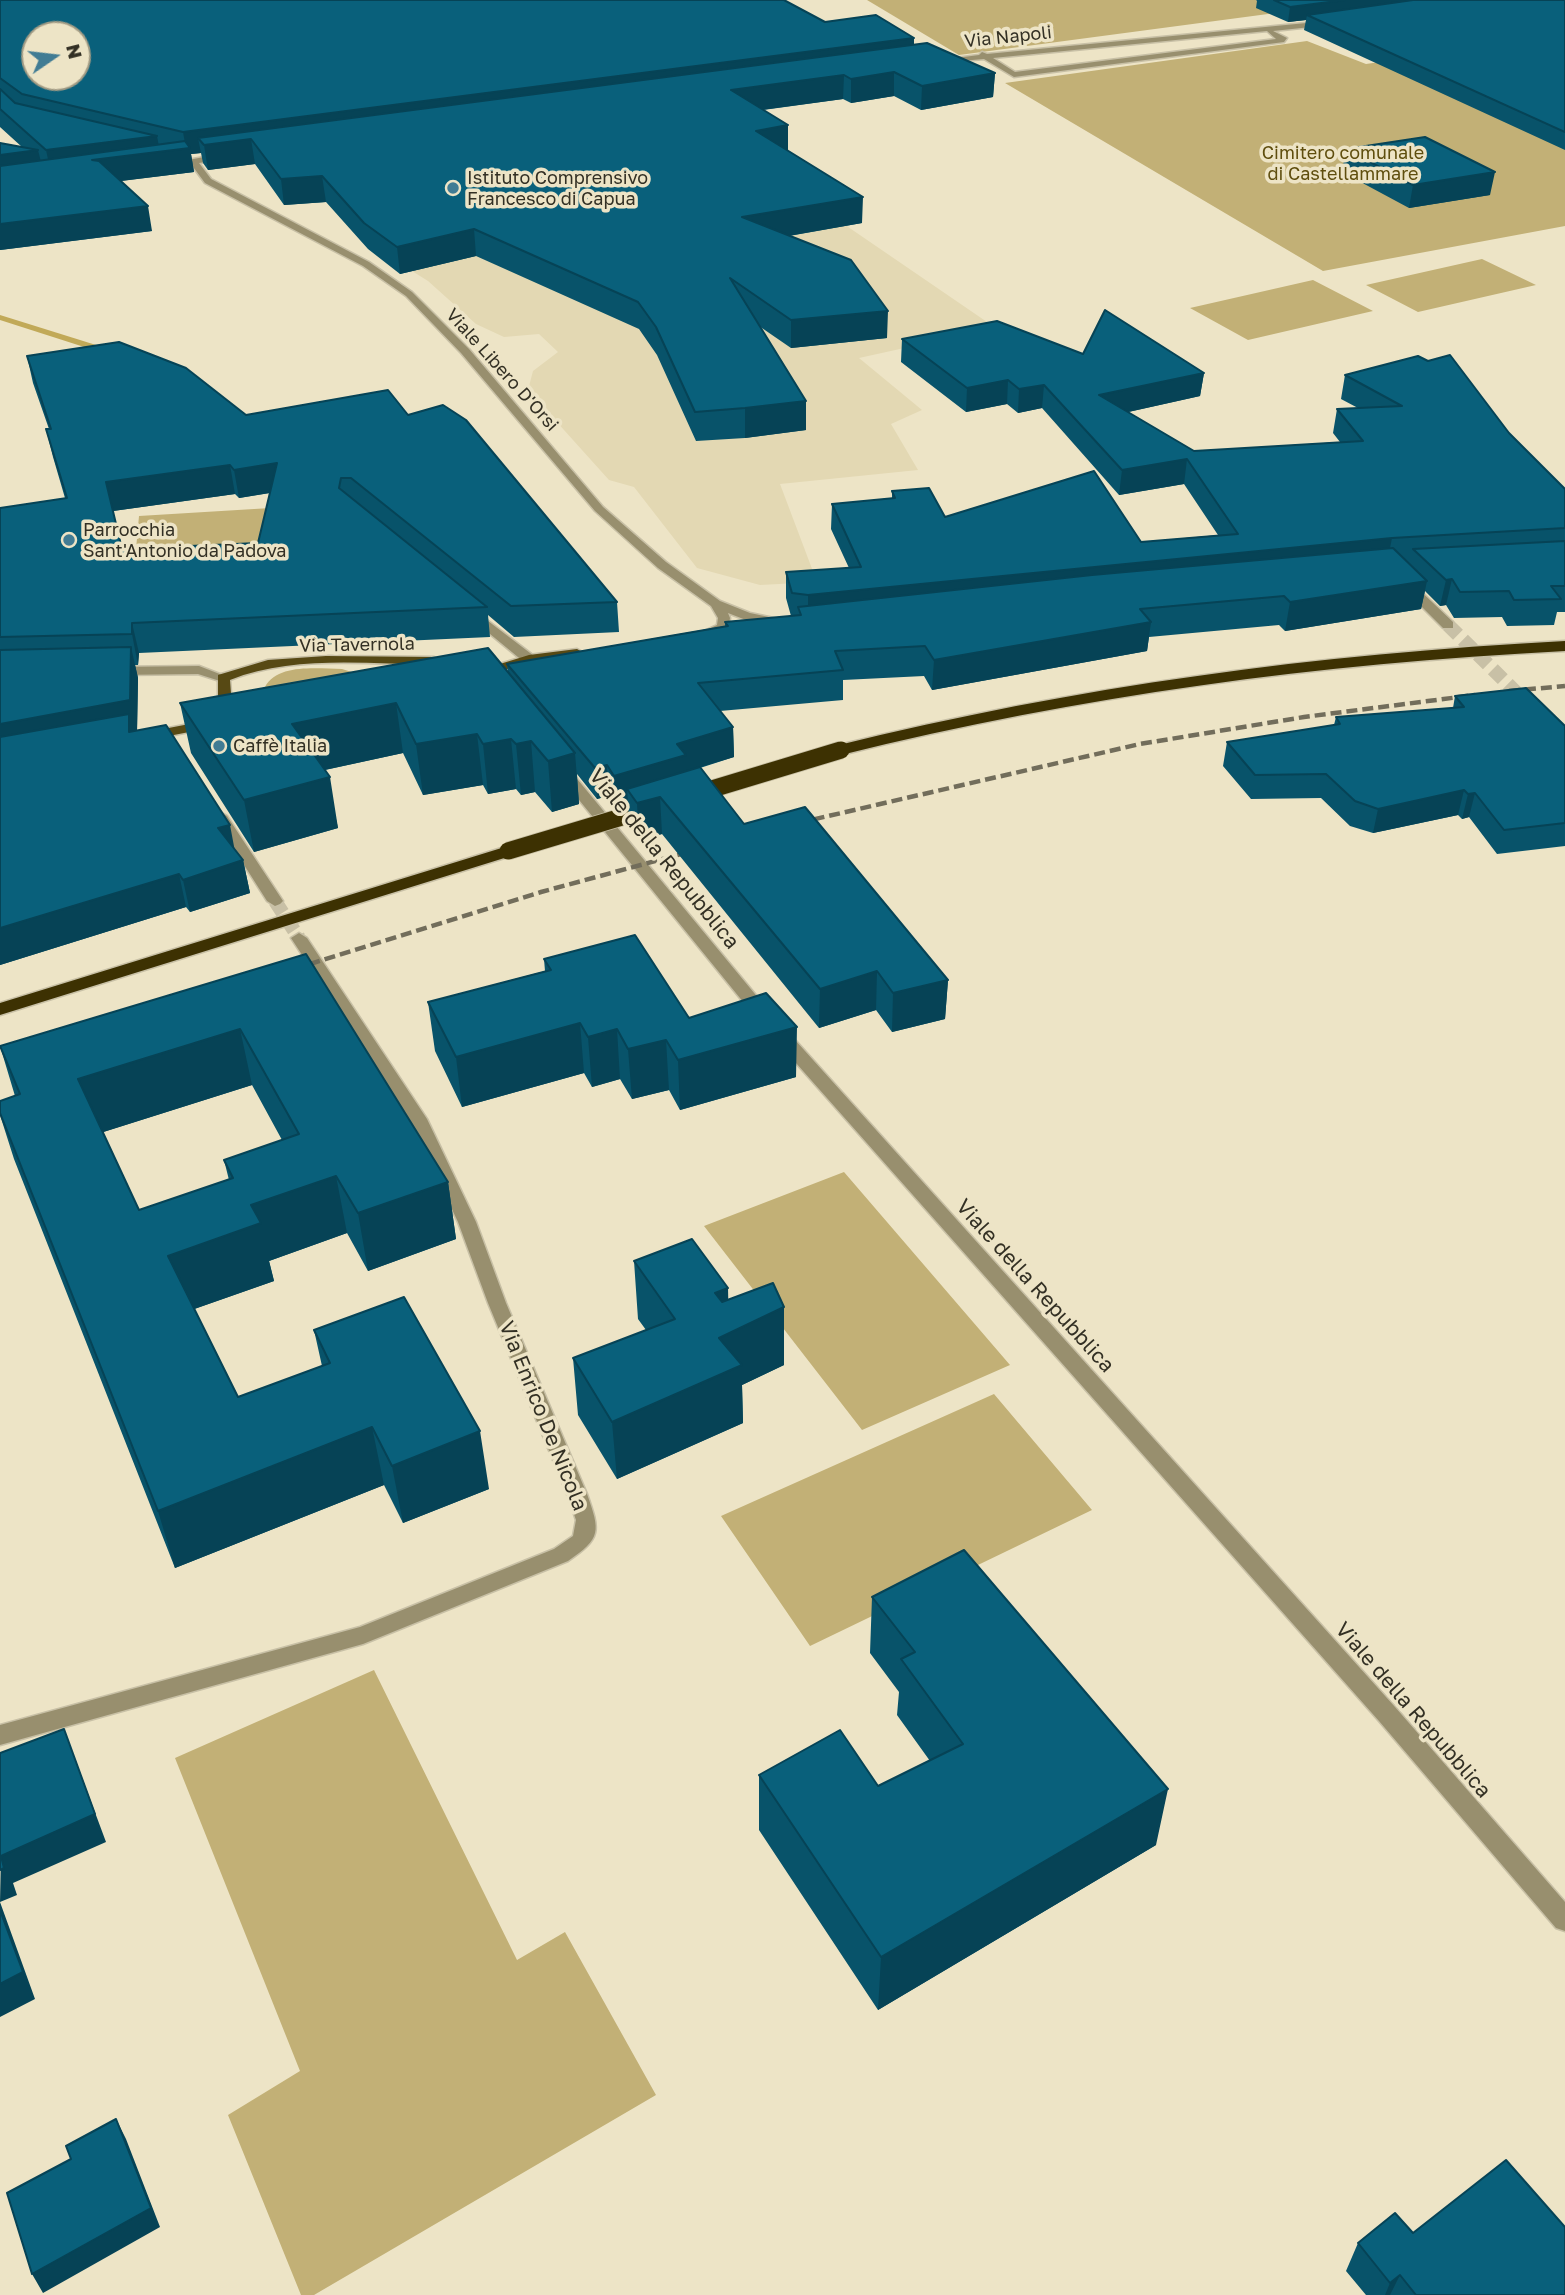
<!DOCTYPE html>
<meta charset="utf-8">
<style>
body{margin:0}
#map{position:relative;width:1565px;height:2295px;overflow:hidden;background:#ede4c6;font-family:"Golos Text",sans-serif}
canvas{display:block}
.north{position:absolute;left:21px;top:21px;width:70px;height:70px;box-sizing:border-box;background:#ede4c6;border:2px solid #a39c85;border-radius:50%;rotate:76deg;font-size:19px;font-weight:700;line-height:28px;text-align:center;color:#333024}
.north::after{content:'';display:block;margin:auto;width:24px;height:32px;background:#417c94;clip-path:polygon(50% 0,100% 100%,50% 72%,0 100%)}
</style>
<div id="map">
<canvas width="1565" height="2295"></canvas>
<div class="north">N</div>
</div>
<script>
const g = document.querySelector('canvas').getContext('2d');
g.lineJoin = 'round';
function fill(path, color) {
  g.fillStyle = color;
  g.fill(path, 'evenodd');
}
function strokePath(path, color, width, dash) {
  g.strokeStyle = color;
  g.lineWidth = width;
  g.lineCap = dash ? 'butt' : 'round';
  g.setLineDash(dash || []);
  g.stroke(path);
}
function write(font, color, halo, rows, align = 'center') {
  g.font = font + ' "Golos Text",sans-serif';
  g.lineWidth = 7;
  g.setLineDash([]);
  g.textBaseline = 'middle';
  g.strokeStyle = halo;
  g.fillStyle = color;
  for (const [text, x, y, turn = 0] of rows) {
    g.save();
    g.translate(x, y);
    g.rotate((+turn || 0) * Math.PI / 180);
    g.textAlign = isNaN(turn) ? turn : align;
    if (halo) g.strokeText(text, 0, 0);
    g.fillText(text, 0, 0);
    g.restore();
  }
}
fill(new Path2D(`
 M797,192L987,322L977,332L859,358L922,410L891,424L918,470L780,484L817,582L760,585L697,568L634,487L609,480L528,390L533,371L558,352L539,334L504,337L476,324L428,281L388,256Z`), '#e3d8b3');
fill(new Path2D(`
 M867,0H1256L1283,12L959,55Z
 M1307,41L1366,64L1387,61L1565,141V226L1323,271L1005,83Z
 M1482,259L1536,285L1418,312L1366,285Z
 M1313,280L1373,311L1248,340L1190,308Z
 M287,507L286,550L135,560L139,516Z
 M342,669L358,674L268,693L265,687C278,663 318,669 342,669Z
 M844,1172L1010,1365L862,1430L704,1226Z
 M994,1394L1092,1510L810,1646L721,1516Z
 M374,1670L517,1960L565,1932L656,2095L314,2295H301L228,2115L300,2071L175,1758Z`), '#c2b076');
fill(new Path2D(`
 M0,315L112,350L113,352L106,354L0,320Z`), '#c1a958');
strokePath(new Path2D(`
 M1448,625L1530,706
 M275,901L299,938`), '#c8c0a6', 14, [14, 7]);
const minor = new Path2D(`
 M1327,21L1330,25L1273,31L1287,38L1284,42L1014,77L984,59L937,63L933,61L979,55L982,52L987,54ZM1267,31L1276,39L1015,72L993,58Z
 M226,153L229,158L199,163L211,179L369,262L412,292L469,349L603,507L666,562L720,601L750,613L788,621V627L746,620L728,613L730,618L728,630L708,640H698V634L717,625L718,618L711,606L658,568L595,511L461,353L406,296L363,266L205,183L191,164L170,167L166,164Z
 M1402,581H1410L1453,622V628H1443L1402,587Z
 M471,608L534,656V662H524L467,615L465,612Z
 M199,666L230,678L223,682L198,674L115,675L108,671L115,667Z
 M563,767L568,768L769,1011L1395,1707L1565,1902V1931L1556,1928L1379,1721L757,1019L558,774L556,771Z
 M220,812L227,816L283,901L280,904L275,906L267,901L213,816Z
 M299,933L307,938L427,1119L476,1222L506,1303L587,1494C600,1531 602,1538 568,1561L363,1644L0,1745V1725L360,1627L554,1549L573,1536L576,1520L567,1494L488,1303L458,1222L410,1120L291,938Z`);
const major = new Path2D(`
 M577,649L584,653L582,656L530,663L481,676L474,672L529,655Z
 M326,656L434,657L441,661L434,665C367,664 293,655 230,680L232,707L224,720H214L212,717L218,707V675L268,660Z
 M210,720L217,724L215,727L148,740L141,736L148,732Z`);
const highway = new Path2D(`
 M1565,641V651C1316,664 1083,695 841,755L833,750L835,746C1077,686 1316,654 1565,641Z
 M508,846L517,851L514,855L0,1015V1003Z`);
strokePath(minor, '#c8c0a6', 3);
strokePath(major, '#c8c0a6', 3);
strokePath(highway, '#c8c0a6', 3);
fill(minor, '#988f6e');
fill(major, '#574914');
fill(highway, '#3d3102');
strokePath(new Path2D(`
 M1509,691L1565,686
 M798,823L1140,744L1304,717L1475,695
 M294,969L541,892L696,850`), '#726d5b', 4.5, [11, 5]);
const highwayBridge = new Path2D(`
 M689,796L841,750
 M508,851L655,807`);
strokePath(highwayBridge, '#c8c0a6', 19, []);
strokePath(highwayBridge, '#3d3102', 17);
fill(new Path2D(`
 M0,0L825,22L914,45L995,73L993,97L921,110L894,96L851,103L843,99L763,110L788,125V150H787L862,223L789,236L887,338L791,348L759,326L806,401V430L745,438L696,441L657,355L639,329L476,256L400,274L368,249L326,202L284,205L255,164L208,170L203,163L201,153L191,154L194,172L120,181L152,231L0,250L22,147L0,127Z
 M1256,0H1565V150L1304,30L1306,20L1288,22L1256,8L1257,1Z
 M1346,149L1490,195L1409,208L1342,172Z
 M902,339L1083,354L1204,373L1200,396L1128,412L1194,451L1340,442L1333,433L1337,409L1358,408L1341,399L1345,375L1509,433L1565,489V612H1557L1554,625L1507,626L1502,617L1454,618L1446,605L1440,606L1425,591L1421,609L1285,631L1279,625L1149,637L1147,651L932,690L924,676L843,680V700L720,711L733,727L734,757L700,768L744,824L948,980L945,1019L892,1032L876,1010L819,1028L662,834L639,840L629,826L628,803L616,807L608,796L597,799L577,774L579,804L552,812L535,792L521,795L516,789L488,794L483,785L423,795L403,753L325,770L338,828L254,852L191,753L180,703L508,673L507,664L725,626V622L791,616L786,598V572L849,568L831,529L832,504L892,498V491L945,517L1141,542L1218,535L1184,484L1119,495L1042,408L1018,413L1007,404L966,412L901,362Z
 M27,356L246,415H408L617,602L619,632L514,637L488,615L490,637L139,653L138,665H135L138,678L137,731L243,860L250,893L190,912L186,907L0,965V508L65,498L53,457L46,429H49L33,383ZM270,493L258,543L122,549L113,511L235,494L239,498Z
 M1455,696L1565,726V846L1497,854L1469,817L1462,819L1458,815L1373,833L1350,826L1321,798L1251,799L1223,766L1227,742L1334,725L1336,717L1453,708Z
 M306,954L448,1182L456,1239L368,1271L347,1233L269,1261L274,1281L194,1309L238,1397L322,1366L314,1330L489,1489L403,1523L384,1485L175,1568L14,1159L0,1115V1101L15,1096L0,1046ZM252,1085L282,1140L224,1160L229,1180L139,1210L103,1132Z
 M544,959L689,1018L796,1077L680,1110L669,1090L632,1099L620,1079L592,1087L584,1073L462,1107L435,1051L428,1002L545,971Z
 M634,1261L728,1300L784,1365L742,1385L743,1423L617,1479L578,1415L573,1358L646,1330L638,1319Z
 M872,1597L1156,1845L878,2010L759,1830V1775L878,1786L930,1761L897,1715L899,1692L870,1653Z
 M1413,2233L1565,2295H1366L1346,2271L1358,2243Z`), '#08536a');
fill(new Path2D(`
 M1345,0H1459L1307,15L1306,20L1288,22L1290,7Z
 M914,38V58L251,139L255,164L208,170L204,145L198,138L201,153L191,154L194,172L97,184L51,173L46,150L157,136L160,152L186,149L183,132Z
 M894,72V96L851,103V79Z
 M995,73L993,97L921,110L922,86Z
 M844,75L843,99L731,114V90Z
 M788,125V150L756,155V131Z
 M38,150L44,174L0,179V155Z
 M1495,172L1490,195L1409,208L1413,185Z
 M322,176L326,202L284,205L281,179Z
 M863,197L862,223L742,244V217Z
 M148,206L152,231L0,250V224Z
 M474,229L476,256L400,274L397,247Z
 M888,311L887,338L791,348V320Z
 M1204,373L1200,396L1097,419L1099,395Z
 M1008,380L1007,404L966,412L967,388Z
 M1044,385L1042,408L1018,413L1019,389Z
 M806,401V430L745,438V408Z
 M1187,459L1184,484L1119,495L1122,470Z
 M277,463L281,491L239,498L234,470Z
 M230,465L235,494L113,511L106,482Z
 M1392,538L1387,563L808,621V595Z
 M1452,579L1446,605L1440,606L1446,580Z
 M1427,581L1421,609L1285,631L1290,602Z
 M1151,622L1147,651L932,690L934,660Z
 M132,623L139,653L138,665L132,634Z
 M131,647L138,678L137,732L0,757V724Z
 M396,703L403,753L301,775L292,724Z
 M733,727L734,757L627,789L628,803L616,807L614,776L677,744Z
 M477,734L483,785L423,795L416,744Z
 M511,739L516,789L488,794L483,744Z
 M531,741L535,792L521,795L516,744Z
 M575,753L579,804L552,812L548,761Z
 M607,765L608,796L597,799L595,768Z
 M330,777L338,828L254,852L244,800Z
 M1464,790L1458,815L1373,833L1378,809Z
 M1475,793L1469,817L1462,819L1468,794Z
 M660,797L662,834L639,840L637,803Z
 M230,825L236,857L218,828Z
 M243,860L250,893L190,912L183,880Z
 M179,874L186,907L0,965V928Z
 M877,971L876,1010L819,1028L820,989Z
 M948,980L945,1019L892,1032L893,993Z
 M580,1023L584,1073L462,1107L456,1057Z
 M797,1027L796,1077L680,1110L678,1060Z
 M240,1029L252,1085L94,1135L78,1079Z
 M617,1029L620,1079L592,1087L588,1037Z
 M666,1040L669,1090L632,1099L628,1049Z
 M336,1176L347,1233L269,1261L274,1281L183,1313L168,1256L251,1205Z
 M448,1182L456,1239L368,1271L358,1213Z
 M728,1288L729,1333L784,1307V1365L742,1385L743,1423L617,1479L612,1422L715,1293Z
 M372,1427L384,1485L175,1568L158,1511Z
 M480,1431L489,1489L403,1523L392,1466Z
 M64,1729L106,1842L13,1883L17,1895L0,1902L1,1856Z
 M1168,1789L1156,1845L878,2010L881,1957Z
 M0,1902L35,1999L0,2017Z
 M116,2119L126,2139L160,2227L43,2293L32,2274Z
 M1400,2275L1390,2295H1385L1390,2283Z`), '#064356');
const building = new Path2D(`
 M0,0H784L825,22L876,15L914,38L183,132L22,94L0,78ZM35,35H77V77H35Z
 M1274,0H1345L1290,7Z
 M1413,0H1565V132L1307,15Z
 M927,43L995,73L922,86L894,72L851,79L844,75L731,90L788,125L756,131L863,197L742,217L851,260L888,311L791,320L730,278L806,401L745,408L695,412L656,327L638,302L474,229L397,247L364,223L322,176L281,179L251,139L204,145L198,138Z
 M0,89L15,103L157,136L46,150L0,109Z
 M1425,137L1495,172L1413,185L1346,149Z
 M185,141L190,148L92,160L99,161L148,206L0,224V166Z
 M0,143L38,150L0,155Z
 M1105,310L1204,373L1099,395L1194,451L1363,441L1337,409L1402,406L1345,375L1418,356L1428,361L1450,355L1509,433L1565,489V528L1392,538L808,595L792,593L786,572L861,567L832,504L895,498L892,491L929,488L945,517L1094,471L1141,542L1238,534L1187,459L1122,470L1044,385L1019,389L1008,380L967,388L902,339L997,321L1083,354Z
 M119,342L186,368L246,415L388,390L408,415L443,405L466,420L617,602L511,606L351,478H341L339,488L487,607L132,623V634L0,637V508L67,498L46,429H51L27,356ZM277,463L258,543L122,549L106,482L230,465L234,470Z
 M1565,541V586H1551L1561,599L1514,600L1509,591L1460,592L1452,579L1446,580L1413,549Z
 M1393,548L1427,581L1290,602L1284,596L1140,609L1151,622L934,660L925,646L835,651L843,670L698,683L733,727L677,744L686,755L614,776L607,765L595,768L507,664L728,626L725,622L801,615L798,607L1092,575Z
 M131,647L130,700L0,724V650Z
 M488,648L575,753L548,761L531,741L516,744L511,739L483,744L477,734L416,744L396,703L292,724L330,777L244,800L180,703Z
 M1526,688L1565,726V823L1504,830L1475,793L1468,794L1464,790L1378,809L1355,801L1326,774L1255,775L1227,742L1340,724L1336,717L1464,707L1455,696Z
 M129,714V732L166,725L230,825L218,828L243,860L183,880L179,874L0,928V737Z
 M700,767L744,824L805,807L948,980L893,993L877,971L820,989L660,797L637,803L627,789Z
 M635,935L689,1018L766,993L797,1027L678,1060L666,1040L628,1049L617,1029L588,1037L580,1023L456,1057L428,1002L551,970L544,959Z
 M306,954L448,1182L358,1213L336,1176L251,1205L261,1223L168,1256L238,1397L330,1363L314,1330L404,1297L480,1431L392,1466L372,1427L158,1511L0,1113V1101L20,1094L0,1046ZM240,1029L299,1134L224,1160L233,1178L139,1210L78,1079Z
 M692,1239L728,1288L715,1293L722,1302L773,1283L784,1307L719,1338L742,1365L612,1422L573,1358L675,1319L634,1261Z
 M964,1550L1168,1789L881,1957L759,1775L840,1730L878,1786L963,1744L901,1659L915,1652L872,1597Z
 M64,1729L95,1814L1,1856L4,1868L0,1870V1753Z
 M0,1910L23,1972L0,1984Z
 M116,2119L151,2208L32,2274L7,2193L71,2159L66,2146Z
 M1506,2160L1565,2227V2295H1416L1400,2275L1390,2283L1358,2243L1395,2213L1413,2233Z`);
fill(building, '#09607b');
strokePath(building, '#064356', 2);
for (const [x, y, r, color] of [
 [453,188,7,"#417c94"],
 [69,540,7,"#417c94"],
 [219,746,7,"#417c94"]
]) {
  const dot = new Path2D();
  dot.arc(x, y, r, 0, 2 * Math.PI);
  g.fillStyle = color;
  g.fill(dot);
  strokePath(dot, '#ede4c6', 2.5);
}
write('18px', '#333024', '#ede4c6', [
 ["Via Napoli",1008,37,-6],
 ["Viale Libero D'Orsi",502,370,48],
 ["Via Tavernola",357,645,-1]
]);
write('18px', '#5f4e0e', '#ede4c6', [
 ["Cimitero comunale",1343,153],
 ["di Castellammare",1343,174]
]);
write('18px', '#333024', '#ede4c6', [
 ["Istituto Comprensivo",467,178],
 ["Francesco di Capua",467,199],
 ["Parrocchia",83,530],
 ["Sant'Antonio da Padova",83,551],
 ["Caffè Italia",233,746]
], 'left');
write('21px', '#333024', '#ede4c6', [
 ["Viale della Repubblica",664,859,51],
 ["Viale della Repubblica",1035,1286,48],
 ["Via Enrico De Nicola",543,1416,68],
 ["Viale della Repubblica",1413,1710,49]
]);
</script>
